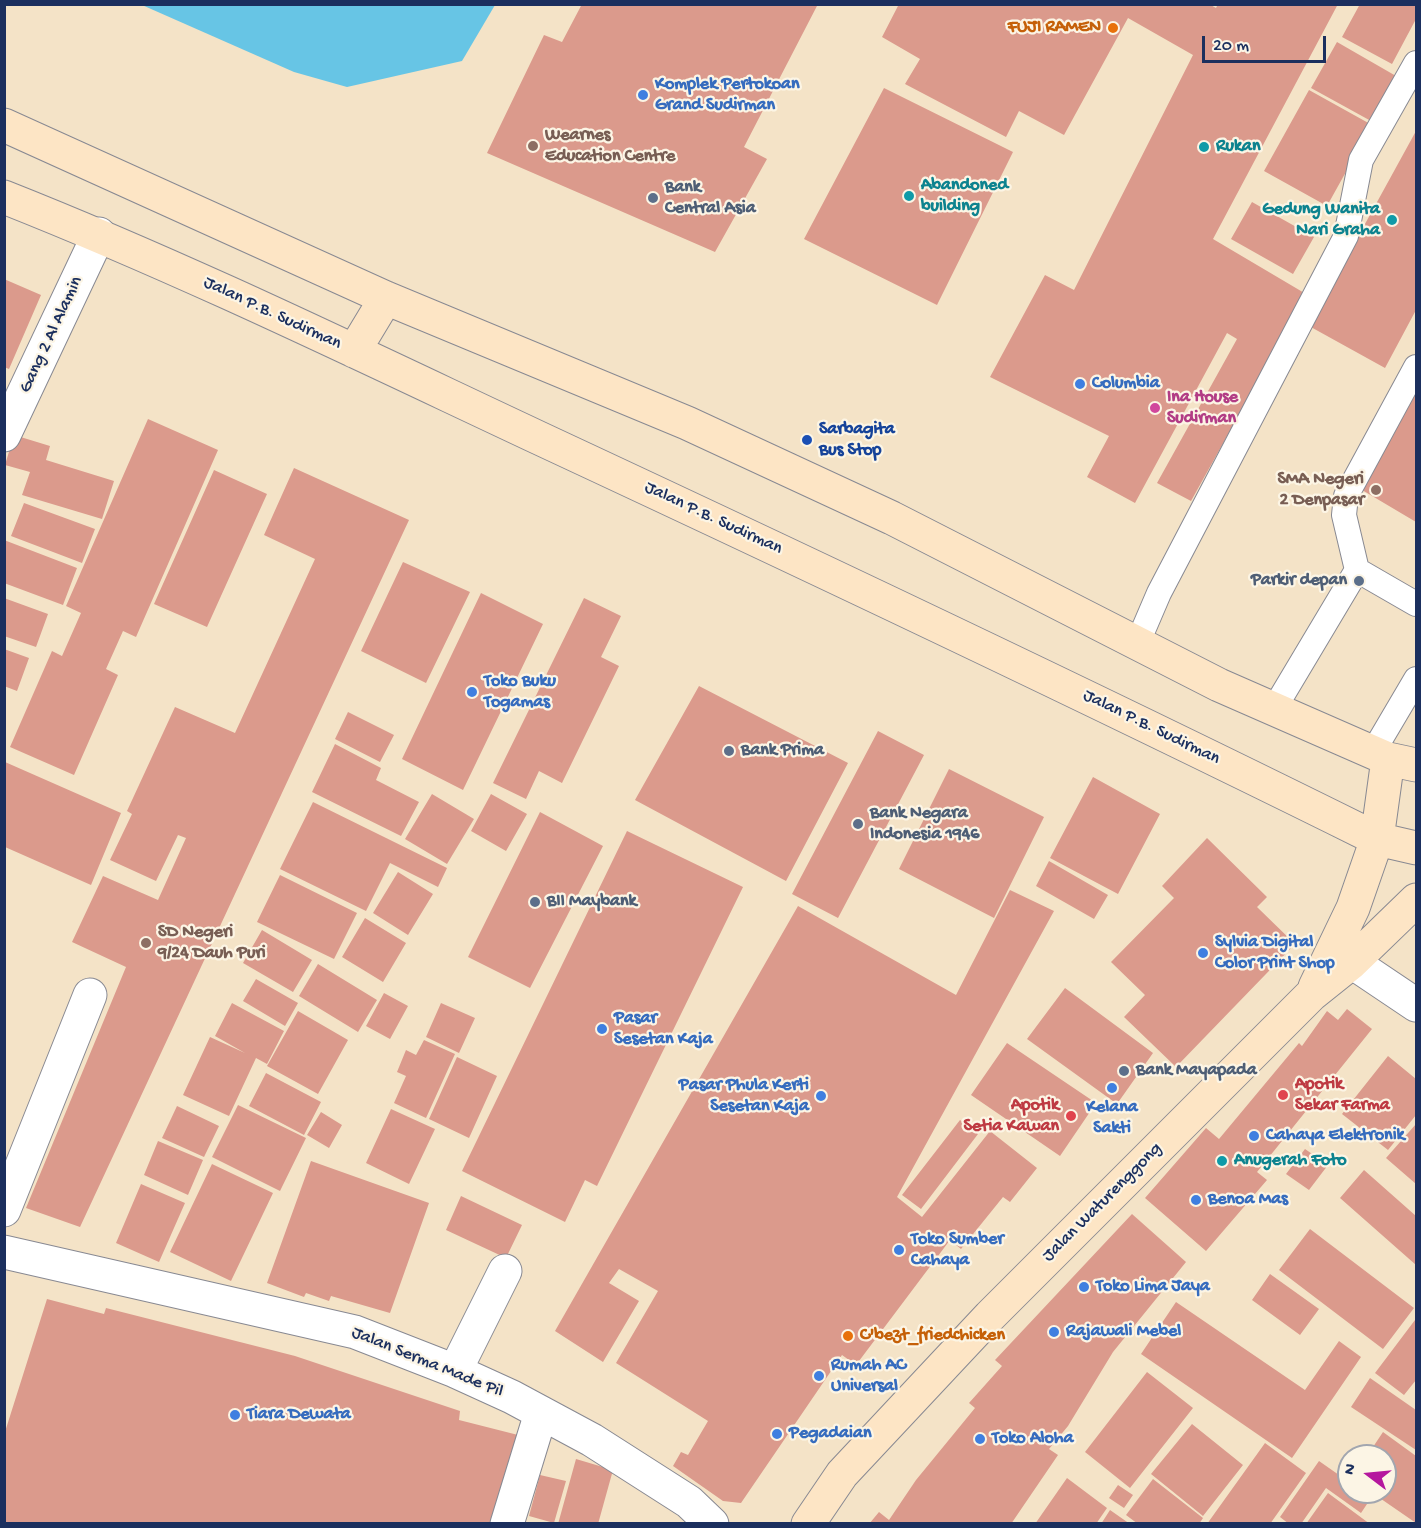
<!DOCTYPE html>
<style>
body{margin:0}
#map{position:relative;width:1421px;height:1528px;overflow:hidden;background:#f4e3c7;font-family:"Gochi Hand",sans-serif}
canvas{display:block}
.frame{position:absolute;inset:0;border:6px solid #1b2f5e;pointer-events:none}
.north{position:absolute;left:1337px;top:1444px;width:60px;height:60px;box-sizing:border-box;background:#fcf5e5;border:2px solid #a2a6af;border-radius:50%;rotate:286deg;font-size:16px;font-weight:700;line-height:24px;text-align:center;color:#1b2f5e}
.north::after{content:'';display:block;margin:auto;width:21px;height:27px;background:#b5179e;clip-path:polygon(50% 0,100% 100%,50% 72%,0 100%)}
.scale{position:absolute;left:1202px;top:36px;width:124px;height:27px;box-sizing:border-box;border:3px solid #1b2f5e;border-top:0;padding-left:8px;font-size:18px;line-height:21px;white-space:nowrap;color:#1b2f5e;-webkit-text-stroke:4px #fcf5e5;paint-order:stroke}
</style>
<div id="map">
<canvas width="1421" height="1528"></canvas>
<div class="frame"></div>
<div class="north">N</div>
<div class="scale">20 m</div>
</div>
<script>
const g = document.querySelector('canvas').getContext('2d');
g.lineJoin = 'round';
function fill(path, color) {
  g.fillStyle = color;
  g.fill(path, 'evenodd');
}
function strokePath(path, color, width, dash) {
  g.strokeStyle = color;
  g.lineWidth = width;
  g.lineCap = dash ? 'butt' : 'round';
  g.setLineDash(dash || []);
  g.stroke(path);
}
function write(font, color, halo, rows, align = 'center') {
  g.font = font + ' "Gochi Hand",sans-serif';
  g.lineWidth = 4.5;
  g.setLineDash([]);
  g.textBaseline = 'middle';
  g.strokeStyle = halo;
  g.fillStyle = color;
  for (const [text, x, y, turn = 0] of rows) {
    g.save();
    g.translate(x, y);
    g.rotate((+turn || 0) * Math.PI / 180);
    g.textAlign = isNaN(turn) ? turn : align;
    if (halo) g.strokeText(text, 0, 0);
    g.fillText(text, 0, 0);
    g.restore();
  }
}
fill(new Path2D(`
 M142,5H495L462,61L347,87L294,72Z`), '#67c5e5');
fill(new Path2D(`
 M582,4H818L744,147L767,159L715,252L487,153L544,35L562,42Z
 M899,4H1209L1216,8L1218,4H1338L1213,239L1306,294L1191,501L1157,483L1237,339L1227,333L1135,503L1087,477L1109,436L990,377L1045,275L1074,290L1193,55L1128,18L1064,135L1019,111L1006,137L905,84L920,59L882,37Z
 M1360,4H1416V19L1392,64L1342,37Z
 M1337,42L1396,76L1371,121L1311,88Z
 M884,88L1013,152L937,305L804,239Z
 M1309,90L1372,125L1327,206L1264,171Z
 M1416,131V310L1385,368L1309,326Z
 M1252,202L1314,237L1293,274L1231,239Z
 M4,279L41,295L9,369L4,367Z
 M1416,381V522L1357,487Z
 M148,419L218,450L136,637L123,631L106,669L118,675L74,775L10,747L52,651L62,656L81,613L66,606Z
 M14,435L50,446L46,460L114,481L102,519L22,495L30,472L5,465Z
 M294,468L409,520L80,1227L26,1208L126,967L72,942L103,876L158,900L186,838L178,835L156,881L110,860L132,814L127,811L175,707L235,733L315,559L264,535Z
 M214,470L267,494L207,627L154,604Z
 M24,503L95,529L82,563L11,536Z
 M4,540L77,568L63,605L4,583Z
 M403,562L470,592L426,683L361,651Z
 M481,593L543,624L463,790L402,759Z
 M4,598L48,614L36,647L4,636Z
 M584,598L621,616L601,657L619,666L562,783L539,771L526,799L493,783Z
 M4,649L29,658L17,691L4,686Z
 M699,686L848,763L786,881L635,800Z
 M348,712L394,735L380,762L335,739Z
 M878,731L924,755L838,918L792,894Z
 M335,744L381,768L376,780L419,802L401,836L312,792Z
 M5,762L121,813L91,885L5,847Z
 M949,769L1044,817L994,918L899,869Z
 M1093,777L1160,814L1118,894L1050,858Z
 M432,794L474,819L447,864L405,839Z
 M491,794L527,814L506,851L471,831Z
 M313,802L447,868L438,887L390,863L366,911L280,869Z
 M540,812L603,846L530,988L468,957Z
 M627,831L743,887L597,1186L585,1180L565,1222L462,1171Z
 M1207,838L1267,897L1257,907L1295,944L1176,1067L1124,1017L1145,995L1111,962L1174,898L1162,886Z
 M1049,861L1108,895L1094,919L1036,886Z
 M398,872L433,894L408,935L373,913Z
 M280,875L357,913L334,959L257,922Z
 M1010,890L1054,911L897,1197L922,1217L990,1131L1037,1168L1010,1202L1003,1197L961,1249L950,1240L856,1365L842,1355L741,1503L723,1501L673,1466L681,1452L688,1455L708,1421L616,1363L658,1291L619,1269L609,1283L639,1301L603,1362L555,1331L798,906L956,995Z
 M365,918L406,943L383,982L342,957Z
 M262,930L312,960L293,992L243,963Z
 M318,964L377,1000L358,1032L299,996Z
 M256,979L298,1003L285,1026L243,1001Z
 M1065,988L1153,1053L1117,1104L1027,1039Z
 M384,993L408,1006L390,1039L366,1026Z
 M232,1003L284,1031L267,1064L256,1058L229,1116L183,1095L210,1037L245,1053L215,1036Z
 M441,1003L475,1018L459,1053L426,1037Z
 M1347,1009L1372,1029L1257,1172L1267,1180L1206,1251L1145,1198L1206,1128L1219,1139L1299,1043L1302,1046L1327,1011L1338,1020Z
 M298,1011L348,1040L318,1094L267,1066Z
 M424,1040L455,1054L426,1118L394,1103L406,1076L397,1072L406,1050L416,1055Z
 M1007,1043L1096,1103L1060,1156L971,1095Z
 M1388,1056L1416,1079V1115L1388,1150L1342,1114Z
 M457,1057L497,1076L469,1138L429,1119Z
 M266,1073L321,1102L304,1135L249,1106Z
 M238,1105L306,1138L280,1191L212,1157Z
 M177,1106L219,1126L204,1157L162,1138Z
 M391,1109L435,1129L409,1184L366,1163Z
 M321,1112L342,1125L329,1148L307,1135Z
 M960,1120L978,1134L921,1209L902,1195Z
 M1416,1124V1184L1386,1158Z
 M158,1141L203,1160L188,1195L144,1175Z
 M1305,1149L1328,1165L1309,1190L1286,1174Z
 M311,1161L429,1203L390,1313L331,1296L329,1301L306,1293L304,1297L267,1283Z
 M212,1164L273,1193L231,1281L170,1252Z
 M1364,1170L1416,1216V1265L1340,1198Z
 M141,1184L185,1203L159,1262L116,1243Z
 M461,1196L522,1225L506,1258L446,1230Z
 M1132,1214L1186,1262L1113,1352L1068,1426L1049,1449L1058,1455L1011,1524H869L879,1512L889,1520L916,1480L975,1408L969,1403L1002,1366L995,1360Z
 M1310,1229L1414,1308L1383,1349L1279,1270Z
 M1270,1274L1319,1309L1300,1335L1252,1300Z
 M47,1299L104,1314L106,1308L295,1356L460,1411L459,1420L522,1436L497,1524H4V1435Z
 M1176,1302L1305,1390L1339,1341L1361,1357L1292,1458L1141,1354Z
 M1415,1320L1416,1380L1404,1395L1375,1373Z
 M1147,1372L1193,1408L1130,1488L1085,1452Z
 M1370,1378L1416,1410V1450L1351,1407Z
 M1192,1424L1243,1465L1203,1516L1151,1474Z
 M1383,1432L1416,1456V1523L1371,1492H1385V1456H1367Z
 M1265,1443L1306,1473L1270,1524H1207Z
 M576,1459L613,1470L598,1524H558Z
 M1319,1461L1349,1482V1492H1362L1371,1498L1361,1513L1326,1488L1301,1524H1289L1280,1517Z
 M540,1475L566,1481L554,1523L529,1516Z
 M1067,1478L1107,1508L1096,1524H1035Z
 M1153,1479L1203,1518L1199,1524H1138L1126,1515Z
 M1118,1485L1133,1495L1124,1508L1109,1498Z
 M1328,1493L1370,1524H1306Z
 M1110,1510L1130,1524H1101Z`), '#db9a8c');
const lane = new Path2D(`
 M1416,367L1346,496L1344,515L1357,570L1416,604
 M1138,642L1159,593L1346,236L1361,160L1416,63
 M1274,709L1357,570
 M1373,752L1416,679`);
const street = new Path2D(`
 M4,435L99,234
 M1352,962L1416,1005
 M4,1210L90,995
 M4,1252L355,1332L455,1371L512,1397L592,1440L689,1502L712,1524
 M455,1371L505,1271
 M507,1524L541,1413`);
const secondary = new Path2D(`
 M4,125L386,298L687,423L892,518L1219,685L1388,759L1416,765
 M4,197C186,269 362,355 539,438C820,569 1099,701 1377,839L1416,848
 M354,351L386,298
 M1315,987L1353,908L1377,839L1388,759
 M808,1524L842,1474L990,1316L1312,994L1352,962L1416,900`);
strokePath(lane, '#888992', 26);
strokePath(street, '#888992', 35);
strokePath(secondary, '#888992', 35);
strokePath(lane, '#fff', 24);
strokePath(street, '#fff', 33);
strokePath(secondary, '#fde5c5', 33);
for (const [x, y, r, color] of [
 [1113,28,6,"#e8710a"],
 [643,95,6,"#3f7fe0"],
 [533,146,6,"#8d6e63"],
 [1204,147,6,"#0f9aa8"],
 [909,196,6,"#0f9aa8"],
 [653,198,6,"#5c6f8a"],
 [1392,220,6,"#0f9aa8"],
 [1080,384,6,"#3f7fe0"],
 [1155,408,6,"#d1479c"],
 [807,440,6,"#1a4fb4"],
 [1376,490,6,"#8d6e63"],
 [1359,581,6,"#5c6f8a"],
 [472,692,6,"#3f7fe0"],
 [729,751,6,"#5c6f8a"],
 [858,824,6,"#5c6f8a"],
 [535,902,6,"#5c6f8a"],
 [146,943,6,"#8d6e63"],
 [1203,953,6,"#3f7fe0"],
 [602,1029,6,"#3f7fe0"],
 [1124,1071,6,"#5c6f8a"],
 [1112,1088,6,"#3f7fe0"],
 [1283,1095,6,"#e0444e"],
 [821,1096,6,"#3f7fe0"],
 [1071,1116,6,"#e0444e"],
 [1254,1136,6,"#3f7fe0"],
 [1222,1161,6,"#0f9aa8"],
 [1196,1200,6,"#3f7fe0"],
 [899,1250,6,"#3f7fe0"],
 [1084,1287,6,"#3f7fe0"],
 [1054,1332,6,"#3f7fe0"],
 [848,1336,6,"#e8710a"],
 [819,1376,6,"#3f7fe0"],
 [235,1415,6,"#3f7fe0"],
 [777,1434,6,"#3f7fe0"],
 [980,1439,6,"#3f7fe0"]
]) {
  const dot = new Path2D();
  dot.arc(x, y, r, 0, 2 * Math.PI);
  g.fillStyle = color;
  g.fill(dot);
  strokePath(dot, '#fcf5e5', 2);
}
write('bold 18px', '#c56008', '#fcf5e5', [
 ["FUJI RAMEN",1101,28],
 ["C'bezt_friedchicken",860,1336,"left"]
], 'right');
write('bold 18px', '#366cbe', '#fcf5e5', [
 ["Komplek Pertokoan",655,85],
 ["Grand Sudirman",655,106],
 ["Columbia",1092,384],
 ["Toko Buku",484,682],
 ["Togamas",484,703],
 ["Sylvia Digital",1215,943],
 ["Color Print Shop",1215,964],
 ["Pasar",614,1019],
 ["Sesetan Kaja",614,1040],
 ["Pasar Phula Kerti",809,1086,"right"],
 ["Sesetan Kaja",809,1107,"right"],
 ["Kelana",1112,1108,"center"],
 ["Sakti",1112,1129,"center"],
 ["Cahaya Elektronik",1266,1136],
 ["Benoa Mas",1208,1200],
 ["Toko Sumber",911,1240],
 ["Cahaya",911,1261],
 ["Toko Lima Jaya",1096,1287],
 ["Rajawali Mebel",1066,1332],
 ["Rumah AC",831,1366],
 ["Universal",831,1387],
 ["Tiara Dewata",247,1415],
 ["Pegadaian",789,1434],
 ["Toko Aloha",992,1439]
], 'left');
write('bold 18px', '#785e54', '#fcf5e5', [
 ["Wearnes",545,136],
 ["Education Centre",545,157],
 ["SMA Negeri",1364,480,"right"],
 ["2 Denpasar",1364,501,"right"],
 ["SD Negeri",158,933],
 ["9/24 Dauh Puri",158,954]
], 'left');
write('bold 18px', '#0d838f', '#fcf5e5', [
 ["Rukan",1216,147],
 ["Abandoned",921,186],
 ["building",921,207],
 ["Gedung Wanita",1380,210,"right"],
 ["Nari Graha",1380,231,"right"],
 ["Anugerah Foto",1234,1161]
], 'left');
write('bold 18px', '#4e5e75', '#fcf5e5', [
 ["Bank",665,188],
 ["Central Asia",665,209],
 ["Parkir depan",1347,581,"right"],
 ["Bank Prima",741,751],
 ["Bank Negara",870,814],
 ["Indonesia 1946",870,835],
 ["BII Maybank",547,902],
 ["Bank Mayapada",1136,1071]
], 'left');
write('18px', '#1b2f5e', '#fcf5e5', [
 ["Jalan P.B. Sudirman",272,314,25],
 ["Gang 2 Al Alamin",52,335,-65],
 ["Jalan P.B. Sudirman",713,519,25],
 ["Jalan P.B. Sudirman",1151,728,26],
 ["Jalan Waturenggong",1103,1203,-45],
 ["Jalan Serma Made Pil",427,1363,22]
]);
write('bold 18px', '#b23c85', '#fcf5e5', [
 ["Ina House",1167,398],
 ["Sudirman",1167,419]
], 'left');
write('bold 18px', '#164399', '#fcf5e5', [
 ["Sarbagita",819,430],
 ["Bus Stop",819,451]
], 'left');
write('bold 18px', '#be3a42', '#fcf5e5', [
 ["Apotik",1295,1085],
 ["Sekar Farma",1295,1106],
 ["Apotik",1059,1106,"right"],
 ["Setia Kawan",1059,1127,"right"]
], 'left');
</script>
